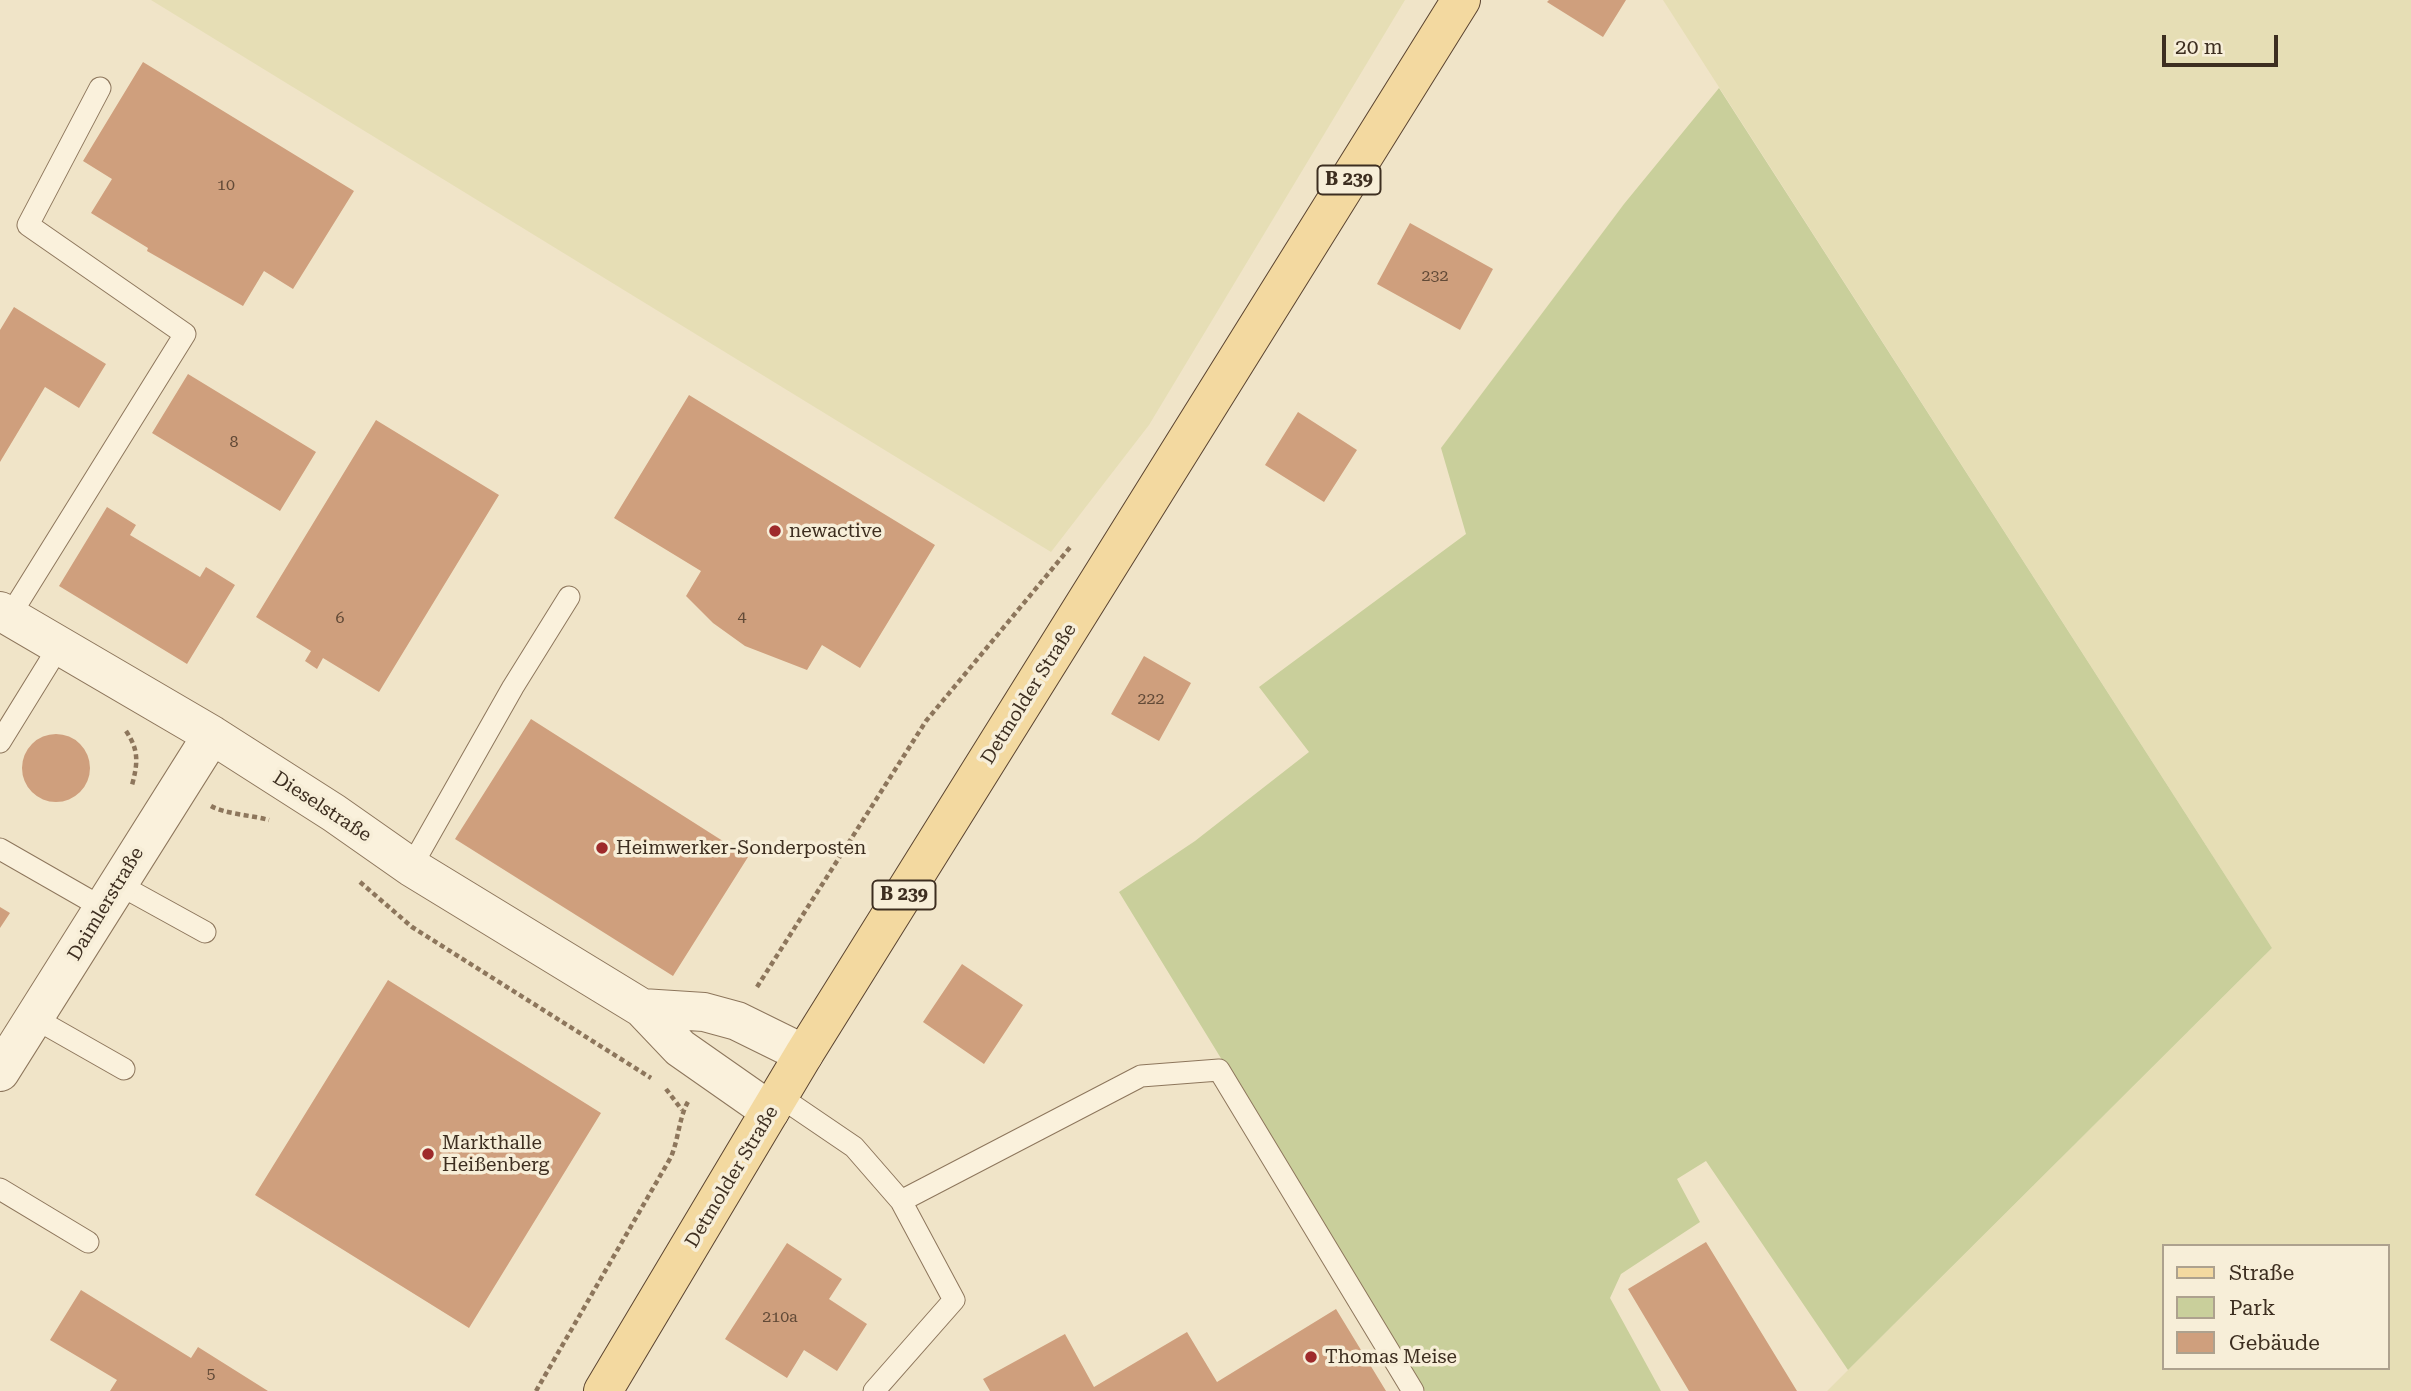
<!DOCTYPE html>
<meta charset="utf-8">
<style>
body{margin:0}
#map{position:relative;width:2411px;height:1391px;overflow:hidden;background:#f0e4c8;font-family:"Roboto Serif",serif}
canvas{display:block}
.legend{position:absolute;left:2162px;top:1244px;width:228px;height:126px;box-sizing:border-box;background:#f7eed8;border:2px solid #ada18e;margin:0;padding:9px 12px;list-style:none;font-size:21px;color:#3d2e20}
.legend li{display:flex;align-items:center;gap:14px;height:35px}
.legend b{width:35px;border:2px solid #ada18e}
.scale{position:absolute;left:2162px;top:35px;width:116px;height:32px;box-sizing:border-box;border:4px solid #3d2e20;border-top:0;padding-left:9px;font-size:21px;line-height:24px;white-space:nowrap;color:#3d2e20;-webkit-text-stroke:5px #f7eed8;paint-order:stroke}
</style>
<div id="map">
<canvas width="2411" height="1391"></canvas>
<ul class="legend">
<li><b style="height:9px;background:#f3d9a0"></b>Straße</li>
<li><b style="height:19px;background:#c9cf9b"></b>Park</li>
<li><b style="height:19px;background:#cf9f7d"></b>Gebäude</li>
</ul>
<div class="scale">20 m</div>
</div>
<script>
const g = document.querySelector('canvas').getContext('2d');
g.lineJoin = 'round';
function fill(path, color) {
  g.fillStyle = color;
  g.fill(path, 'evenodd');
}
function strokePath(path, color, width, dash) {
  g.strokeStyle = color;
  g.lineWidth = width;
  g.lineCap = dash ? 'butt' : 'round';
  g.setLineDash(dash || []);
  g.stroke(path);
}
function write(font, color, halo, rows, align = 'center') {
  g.font = font + ' "Roboto Serif",serif';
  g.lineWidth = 7;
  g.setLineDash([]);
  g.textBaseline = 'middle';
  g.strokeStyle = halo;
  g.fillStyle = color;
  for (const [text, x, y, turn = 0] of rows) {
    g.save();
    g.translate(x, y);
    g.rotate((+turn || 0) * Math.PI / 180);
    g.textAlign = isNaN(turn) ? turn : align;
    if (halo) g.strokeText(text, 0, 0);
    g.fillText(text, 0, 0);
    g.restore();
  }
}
fill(new Path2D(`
 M151,0H1405L1149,425L1051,552Z
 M1663,0H2411V1391H1827L2272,948ZM2164,1246H2388V1368H2164Z`), '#e6deb5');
fill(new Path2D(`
 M1719,88L2272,948L1848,1370L1706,1161L1677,1179L1700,1222L1621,1274L1610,1298L1661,1391H1425L1119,892L1195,841L1309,752L1259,687L1466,534L1441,448L1624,204Z`), '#c9cf9b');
fill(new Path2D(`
 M1549,0H1626L1603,37L1547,2Z
 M143,62L354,191L293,289L264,271L243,306L147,251L148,248L91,213L112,179L83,161Z
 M1410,223L1493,269L1460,330L1377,284Z
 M14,307L106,364L79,408L45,387L0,462V330Z
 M188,374L316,452L280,511L152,433Z
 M689,395L935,545L860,668L822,645L807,670L745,646L713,623L686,596L701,571L614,518Z
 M1298,412L1357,450L1324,502L1265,465Z
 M376,420L499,495L379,692L323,658L317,669L305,661L311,651L256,617Z
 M107,507L136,525L130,535L200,577L206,567L235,585L187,664L59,586Z
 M1144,656L1191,683L1159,741L1111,714Z
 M531,719L748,857L673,976L455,839Z
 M22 768a34 34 0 1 1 68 0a34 34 0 1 1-68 0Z
 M0,907L10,913L0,928Z
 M962,964L1023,1005L984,1064L923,1022Z
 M388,980L601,1113L469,1328L255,1195Z
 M1706,1242L1797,1391H1689L1628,1289Z
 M787,1243L842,1279L829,1299L867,1324L837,1371L804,1350L787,1378L725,1339Z
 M81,1290L191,1358L198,1347L268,1391H110L117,1380L50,1340Z
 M1336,1309L1386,1391H990L983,1379L1065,1334L1094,1387L1187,1332L1217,1382Z`), '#cf9f7d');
const lane = new Path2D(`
 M9,617L185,334L28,225L100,88
 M0,742L58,648
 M0,849L103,908
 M411,867L513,687L569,597
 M118,884L205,932
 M36,1019L124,1069
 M779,1096L854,1147L901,1201L1141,1076L1219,1070L1413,1391
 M0,1189L88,1242
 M874,1391L954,1300L901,1201`);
const street = new Path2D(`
 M0,611L212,735L334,813L411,867L642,1008L680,1048L770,1111
 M642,1008L704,1012L737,1021L804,1054
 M0,1072L212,735`);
const primary = new Path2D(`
 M603,1391L804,1054L1461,0`);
strokePath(lane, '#8d765c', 23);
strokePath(street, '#8d765c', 40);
strokePath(primary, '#5b4430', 40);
strokePath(new Path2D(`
 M126,731C139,750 138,763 132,785
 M211,806C225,814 251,815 269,820
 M360,882L412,927L651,1078
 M757,987L926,721L1072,545
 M666,1089L682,1110
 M536,1391L671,1157C679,1138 679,1116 689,1100`), '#8d765c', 4.5, [5, 3.5]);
strokePath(lane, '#faf1dc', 21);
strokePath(street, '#faf1dc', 38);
strokePath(primary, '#f3d9a0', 38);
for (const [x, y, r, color] of [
 [775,531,7,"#9e2a2b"],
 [602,848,7,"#9e2a2b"],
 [428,1154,7,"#9e2a2b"],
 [1311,1357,7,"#9e2a2b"]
]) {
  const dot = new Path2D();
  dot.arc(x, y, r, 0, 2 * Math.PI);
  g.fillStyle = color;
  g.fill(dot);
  strokePath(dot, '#f7eed8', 2.5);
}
write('16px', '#624a37', null, [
 ["10",226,185],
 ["232",1435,276],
 ["8",234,442],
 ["4",742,617],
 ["6",340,618],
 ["222",1151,699],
 ["210a",780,1317],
 ["5",211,1374]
]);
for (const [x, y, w] of [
 [1349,180,63],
 [904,895,63]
]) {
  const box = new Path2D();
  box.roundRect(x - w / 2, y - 14.5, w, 29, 5);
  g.fillStyle = '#f7eed8';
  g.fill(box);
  strokePath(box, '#3d2e20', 2);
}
write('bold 18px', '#3d2e20', null, [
 ["B 239",1349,180],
 ["B 239",904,895]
]);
write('19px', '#3d2e20', '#f7eed8', [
 ["newactive",789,531],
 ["Heimwerker-Sonderposten",616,848],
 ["Markthalle",442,1143],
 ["Heißenberg",442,1165],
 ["Thomas Meise",1325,1357]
], 'left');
write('19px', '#3d2e20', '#f7eed8', [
 ["Detmolder Straße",1029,694,-58],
 ["Dieselstraße",322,807,33],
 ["Daimlerstraße",106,904,-59],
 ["Detmolder Straße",732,1177,-59]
]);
</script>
